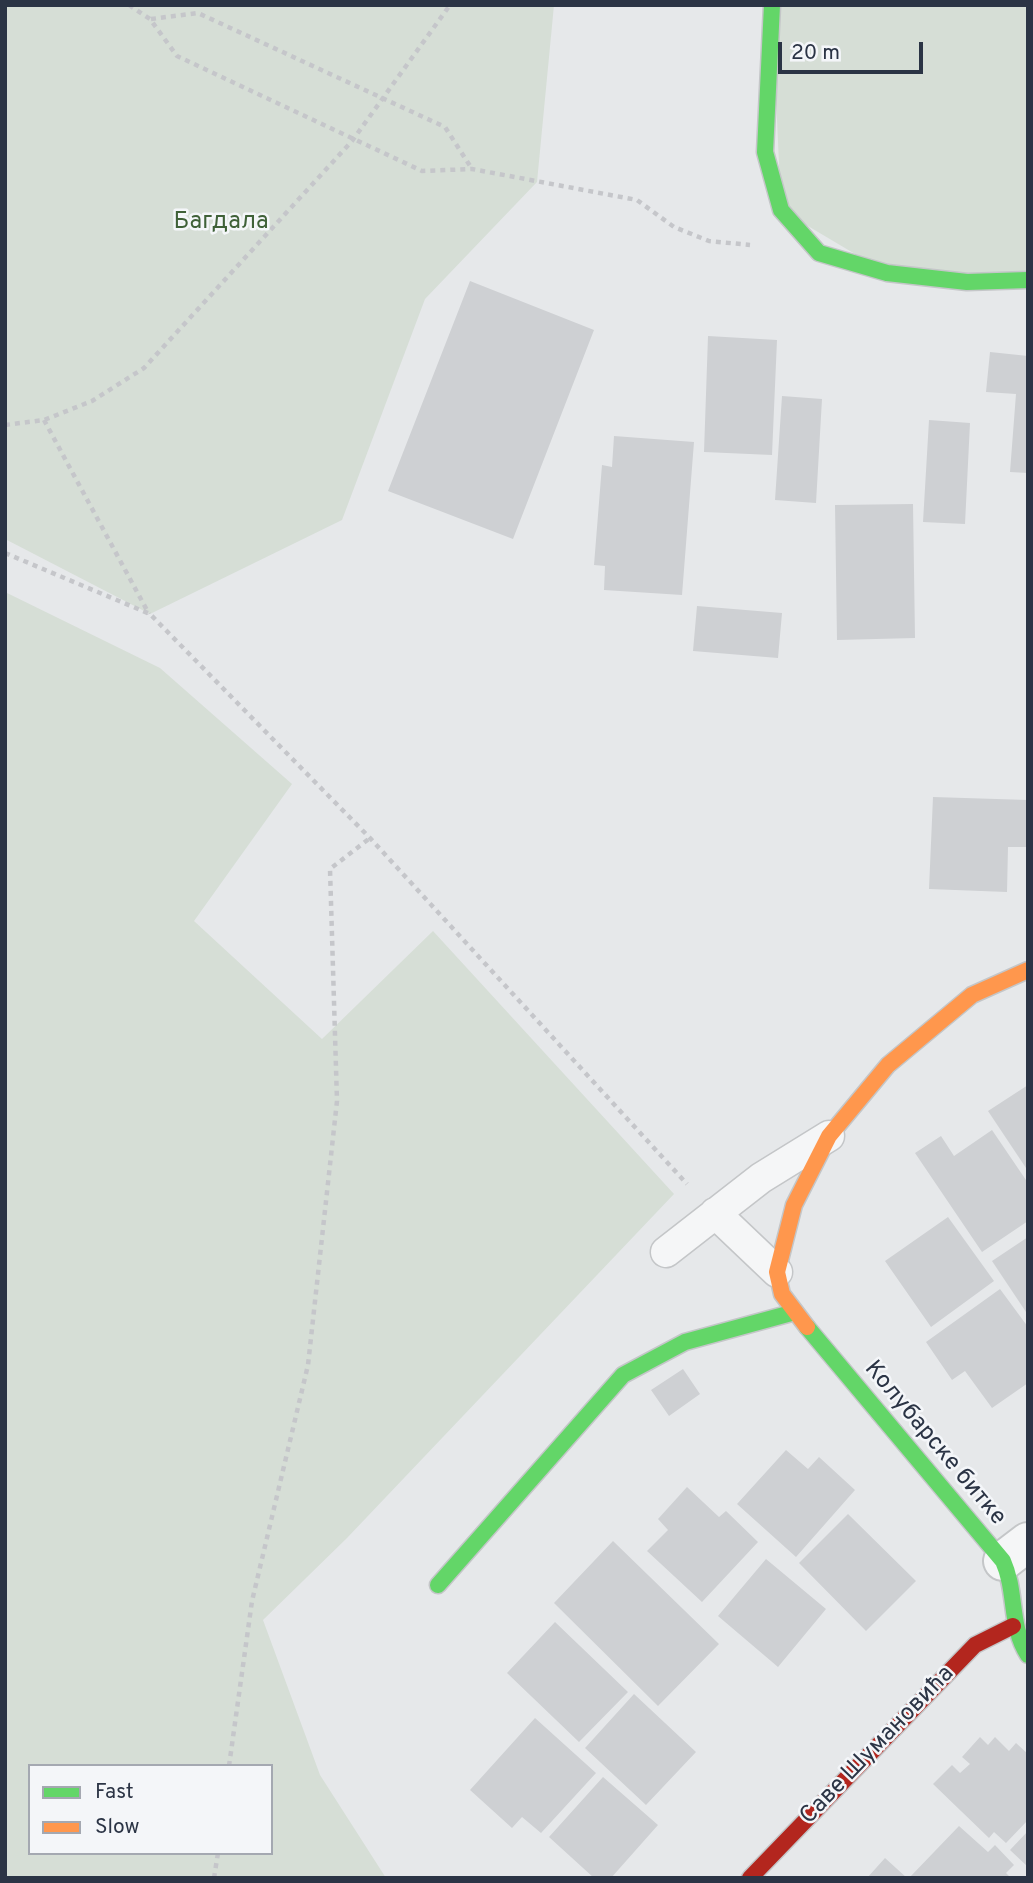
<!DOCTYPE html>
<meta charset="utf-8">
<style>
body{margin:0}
#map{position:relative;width:1033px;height:1883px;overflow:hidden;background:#e6e8ea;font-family:Overpass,sans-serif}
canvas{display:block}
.frame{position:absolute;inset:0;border:7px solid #2b3445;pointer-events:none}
.legend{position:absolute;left:28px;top:1764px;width:245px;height:91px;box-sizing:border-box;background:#f4f6f9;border:2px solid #a4a8b1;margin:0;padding:9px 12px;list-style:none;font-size:21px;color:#2b3445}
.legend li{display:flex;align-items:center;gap:14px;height:35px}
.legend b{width:35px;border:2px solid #a4a8b1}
.scale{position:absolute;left:778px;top:42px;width:145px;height:32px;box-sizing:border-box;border:4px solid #2b3445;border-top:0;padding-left:9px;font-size:21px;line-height:24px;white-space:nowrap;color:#2b3445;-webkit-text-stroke:5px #f4f6f9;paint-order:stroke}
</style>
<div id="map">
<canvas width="1033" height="1883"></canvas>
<div class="frame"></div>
<ul class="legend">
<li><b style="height:9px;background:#63d668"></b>Fast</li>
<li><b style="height:9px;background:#ff974d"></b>Slow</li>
</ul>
<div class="scale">20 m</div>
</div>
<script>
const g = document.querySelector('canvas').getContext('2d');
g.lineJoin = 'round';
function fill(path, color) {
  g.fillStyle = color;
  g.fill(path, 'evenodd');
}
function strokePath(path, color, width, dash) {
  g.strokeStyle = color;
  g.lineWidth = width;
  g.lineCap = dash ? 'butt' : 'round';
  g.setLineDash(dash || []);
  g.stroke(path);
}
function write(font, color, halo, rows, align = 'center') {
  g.font = font + ' Overpass,sans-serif';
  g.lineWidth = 5;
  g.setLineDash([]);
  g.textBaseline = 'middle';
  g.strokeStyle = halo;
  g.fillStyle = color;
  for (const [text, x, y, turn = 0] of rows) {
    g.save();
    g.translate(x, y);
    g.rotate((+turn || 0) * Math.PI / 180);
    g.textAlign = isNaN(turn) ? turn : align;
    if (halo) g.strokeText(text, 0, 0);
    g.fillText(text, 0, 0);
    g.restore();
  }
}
fill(new Path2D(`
 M5,5H554L537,182L425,299L342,520L150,614L5,539Z
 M772,5H1028V280L887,273L781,210Z
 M5,592L160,668L292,784L194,921L322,1039L433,931L674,1194L347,1538L263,1620L320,1775L386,1878H5ZM30,1766H271V1853H30Z`), '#d6ded6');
fill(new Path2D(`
 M470,281L594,330L513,539L388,491Z
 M708,336L777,340L772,455L704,452Z
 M990,352L1028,356V473L1010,472L1016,394L986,392Z
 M782,396L822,399L816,503L775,500Z
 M929,420L970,423L965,524L923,522Z
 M614,436L694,442L682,595L604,590L605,566L594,565L602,465L612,467Z
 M913,504L915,638L837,640L835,505Z
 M697,606L782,613L778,658L693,651Z
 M933,797L1028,800V847H1008L1007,892L929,889Z
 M1028,1085V1171L988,1111Z
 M992,1130L1028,1183V1221L982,1252L915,1153L941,1136L954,1156Z
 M948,1217L994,1281L931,1327L885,1261Z
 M1028,1237V1315L992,1261Z
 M1000,1289L1028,1327V1383L992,1408L965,1371L952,1380L926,1342Z
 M683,1369L700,1394L669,1416L651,1390Z
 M786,1450L808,1469L819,1457L855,1490L796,1557L737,1504Z
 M687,1487L719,1517L726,1511L758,1542L702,1602L647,1551L668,1530L658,1519Z
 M848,1514L916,1581L866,1631L799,1563Z
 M613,1541L719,1644L658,1706L554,1603Z
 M766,1559L826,1609L778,1667L718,1616Z
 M555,1622L628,1692L579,1742L507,1673Z
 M634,1694L696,1752L646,1805L585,1748Z
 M535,1718L596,1773L541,1833L522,1817L512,1828L470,1790Z
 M980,1737L988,1745L995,1737L1009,1751L1016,1743L1028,1754V1820L1006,1843L994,1832L989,1838L933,1784L952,1765L960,1773L970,1764L962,1757Z
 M603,1777L658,1825L611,1878H594L549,1837Z
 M959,1826L988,1852L995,1845L1014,1865L1006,1873L1011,1878H909Z
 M1028,1831V1867L1010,1850Z
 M885,1858L907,1878H867Z`), '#ced0d3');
const lane = new Path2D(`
 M715,1213L777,1272
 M666,1252L761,1178L829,1136`);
const street = new Path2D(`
 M1003,1561L1028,1542`);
const fast = new Path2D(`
 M772,5L765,152L781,210L819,253L887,273L967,282L1028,280
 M807,1327L1003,1561C1017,1592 1009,1626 1028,1655
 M438,1585L623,1375L685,1342L795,1312`);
const slow = new Path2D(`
 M807,1327L782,1294L777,1272L794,1205L829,1136L888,1065L972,995L1028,970`);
const jam = new Path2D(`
 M750,1878L975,1645L1013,1626`);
strokePath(lane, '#c4c6c8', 33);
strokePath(street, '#c4c6c8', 42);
strokePath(fast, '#c4c6c8', 19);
strokePath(slow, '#c4c6c8', 19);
strokePath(jam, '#c4c6c8', 19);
strokePath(new Path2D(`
 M129,5L150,19L177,56L422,171L472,169L637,200L674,227L709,241L750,245
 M151,19L198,13L445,127L472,169
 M44,420L149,614
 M5,425L44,420L92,401L144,368L352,141L450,5
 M5,553L150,614L370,838L687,1184
 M229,1766L252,1601L308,1365L337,1101L330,869L370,838
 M214,1878L218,1853`), '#c5c6ca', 4.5, [5, 5]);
strokePath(lane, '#f5f6f7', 30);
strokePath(street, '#f5f6f7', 38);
strokePath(fast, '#63d668', 16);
strokePath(slow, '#ff974d', 16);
strokePath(jam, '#b3261e', 16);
write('24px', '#3f6138', '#f4f6f9', [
 ["Багдала",221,223]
]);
write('24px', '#2b3445', '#f4f6f9', [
 ["Колубарске битке",934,1444,50],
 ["Саве Шумановића",878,1746,-46]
]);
</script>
